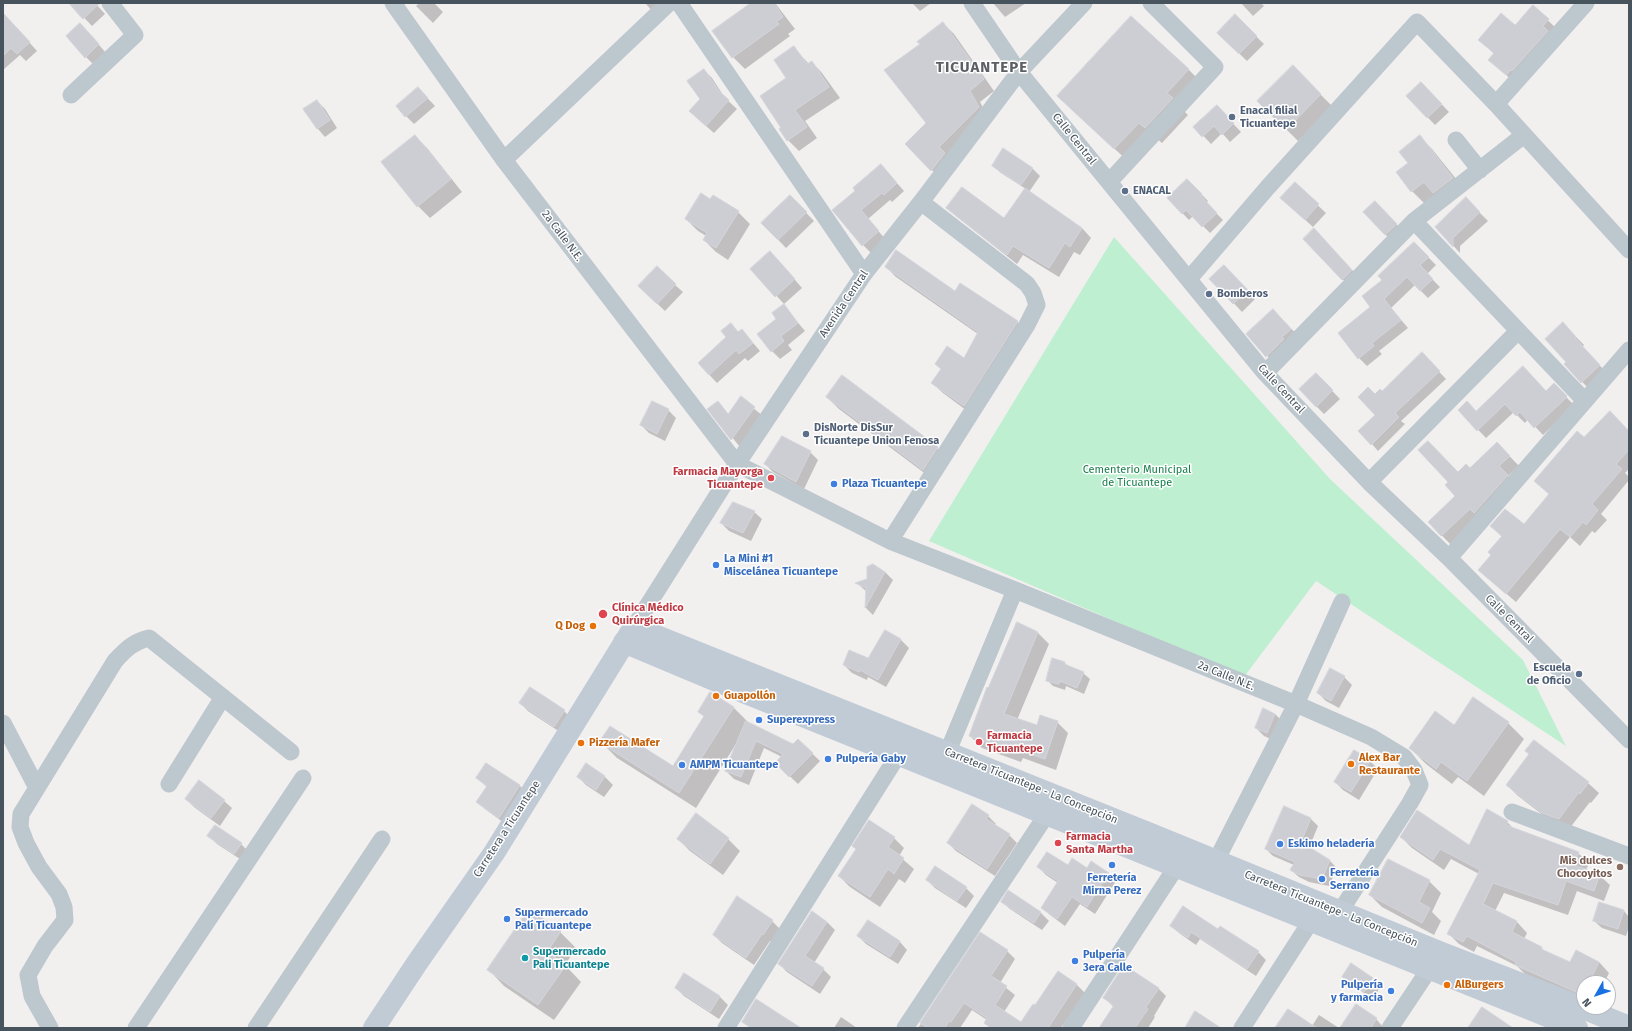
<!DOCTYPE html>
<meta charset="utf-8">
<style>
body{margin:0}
#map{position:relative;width:1632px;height:1031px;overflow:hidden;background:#f2efef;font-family:"Fira Sans",sans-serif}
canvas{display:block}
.frame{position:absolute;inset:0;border:4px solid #47535d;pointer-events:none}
.north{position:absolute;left:1576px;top:975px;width:40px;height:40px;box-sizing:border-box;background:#fff;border:1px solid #b5babe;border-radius:50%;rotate:231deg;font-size:11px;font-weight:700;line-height:16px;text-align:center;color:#47535d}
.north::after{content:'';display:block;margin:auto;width:14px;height:18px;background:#1a72e1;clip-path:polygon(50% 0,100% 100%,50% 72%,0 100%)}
</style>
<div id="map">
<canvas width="1632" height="1031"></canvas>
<div class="frame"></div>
<div class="north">N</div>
</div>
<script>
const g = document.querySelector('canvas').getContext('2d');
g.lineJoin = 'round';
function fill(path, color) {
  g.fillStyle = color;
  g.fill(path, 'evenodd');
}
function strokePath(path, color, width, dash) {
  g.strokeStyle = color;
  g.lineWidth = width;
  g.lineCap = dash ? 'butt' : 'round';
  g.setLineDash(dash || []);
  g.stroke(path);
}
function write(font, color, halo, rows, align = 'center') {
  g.font = font + ' "Fira Sans",sans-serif';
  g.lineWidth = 3;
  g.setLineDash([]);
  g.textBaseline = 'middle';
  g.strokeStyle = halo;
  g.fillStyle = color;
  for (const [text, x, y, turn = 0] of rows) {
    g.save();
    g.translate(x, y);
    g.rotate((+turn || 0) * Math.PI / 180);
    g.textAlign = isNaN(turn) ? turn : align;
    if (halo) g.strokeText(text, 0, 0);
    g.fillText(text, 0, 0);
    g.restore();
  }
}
fill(new Path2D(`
 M1114,237L1330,479L1523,660L1566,746L1316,581L1244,677L929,541Z`), '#beefd0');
fill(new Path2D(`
 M70,3H95L105,14L92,26Z
 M419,3H434L443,12L433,23L416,6Z
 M645,3H669L655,14Z
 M753,3H775L795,29L788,34L790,36L745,69L733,57Z
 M912,3H931L920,11Z
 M993,3H1026L1005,17Z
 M1241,3H1261L1264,6L1253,16Z
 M1533,6L1560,32L1518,86L1490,60L1494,54L1480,39L1515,27Z
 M3,13L37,51L26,61L20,55L3,70Z
 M1235,16L1264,44L1247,61L1218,33Z
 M943,23L954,34L994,91L980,102L989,119L943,181L906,144L927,123L921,45Z
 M88,32L106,53L94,65L86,57Z
 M794,48L809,64L812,62L822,73L840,98L805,121L817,138L799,151L788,140L782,128L788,78Z
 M1293,67L1333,107L1298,141L1258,101Z
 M1188,69L1204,85L1182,109L1188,115L1162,143L1156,138L1131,164L1075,112Z
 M704,70L712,78L725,98L737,109L714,133L698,119Z
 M418,88L435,106L414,124L406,116Z
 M1429,91L1449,112L1435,125L1407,96Z
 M317,101L325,109L337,128L325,137L318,129L305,109Z
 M1224,114L1241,132L1230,142L1222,133L1211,144L1195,127Z
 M415,136L427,148L462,192L430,218L418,206Z
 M1420,137L1432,149L1465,190L1424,203L1412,191L1409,163Z
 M881,165L904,191L892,202L890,200L868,219L886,240L871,253L863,245L856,191Z
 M993,166L1032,168L1040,176L1029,192L1082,228L1091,238L1080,255L1074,252L1059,277L1023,255L1017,264L957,217L948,208L1004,220L1026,189L1001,173Z
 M1187,180L1208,201L1206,203L1223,220L1210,233L1193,216L1189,220L1168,198Z
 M1295,184L1326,213L1313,227L1290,206Z
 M713,196L738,212L750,224L728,260L716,252L704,240L706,236L698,231L686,219L710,200Z
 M790,196L814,221L786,248L762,223Z
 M1466,199L1488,221L1460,246V253L1436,227Z
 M1375,202L1404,232L1393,242L1385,234Z
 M1321,238L1360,278L1350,287L1304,239Z
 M1414,243L1436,265L1427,274L1440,287L1428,298L1415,285L1391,308L1408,328L1379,351L1382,354L1367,366L1359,358L1372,307L1384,280Z
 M778,260L802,288L784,304L752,269Z
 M886,267L956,293L1017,322L1027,332L974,416L943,393L932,383L964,360L978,334L896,277Z
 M1232,274L1255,299L1242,312L1211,279Z
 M675,285L683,292L665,311L647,294Z
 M784,306L805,331L788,345L792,350L780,359L772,351L778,319Z
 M1285,322L1303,341L1279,369L1248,334Z
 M731,324L739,333L742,330L760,351L748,361L745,358L717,383L699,364L727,338Z
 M1563,324L1584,345L1582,347L1607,373L1590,390L1565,364L1568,362Z
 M1422,354L1446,379L1401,421L1405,424L1378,451L1372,444L1376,415L1375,395L1382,392Z
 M1316,374L1340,399L1324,414L1300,390Z
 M1554,385L1574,405L1543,435L1528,419L1525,423L1514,412L1486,438L1459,410L1476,412L1546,392Z
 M827,397L937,448L949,460L935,481L839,409Z
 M741,398L763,416L740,447L709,409L718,403L729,415Z
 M668,410L676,418L665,441L649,433L641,425Z
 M1629,432V469L1625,473L1629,477V480L1601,514L1607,520L1595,533L1592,531L1580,546L1570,537L1516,602L1479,570L1492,555L1502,537L1491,526H1524L1550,495L1584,438Z
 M1497,443L1519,466L1508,476L1517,485L1451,545L1429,522L1456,496L1470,469Z
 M810,452L818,460L804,489L773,472L765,464Z
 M754,512L762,519L751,541L729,531L721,523Z
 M873,565L885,572L893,580L873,615L866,608L867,592L857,583L868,579Z
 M1017,624L1038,633L1049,644L1017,720L1037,727L1057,722L1068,733L1056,770L1023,758L1021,762L982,748L970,736Z
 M885,631L901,640L909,648L886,687L868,677L867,680L852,673L844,665L869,659Z
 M1065,663L1069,667L1083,673L1090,679L1084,694L1066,686L1065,690L1053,686L1047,680Z
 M1344,677L1352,685L1339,708L1326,701L1318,693Z
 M1474,698L1508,723L1524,739L1484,796L1458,777L1452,784L1426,764L1410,748L1454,726Z
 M520,703L564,711L572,719L563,734L528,711Z
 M733,707L750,724L793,745L798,740L820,761L798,784L776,763L782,757L764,748L749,785L734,779L726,771L736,744L696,808L617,758L601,742L673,767L705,717L699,711Z
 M1275,714L1283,722L1275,741L1264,736L1256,728Z
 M1534,741L1588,783L1599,793L1591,803L1590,802L1569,829L1553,823L1517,795L1507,785L1530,754Z
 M1370,761L1378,769L1359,800L1343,790L1335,782Z
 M486,764L520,786L528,794L507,825L485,809L477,802L487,787L477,778Z
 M587,765L605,777L613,785L604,797L586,785L578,777Z
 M186,799L224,801L232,808L220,826L194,807Z
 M1285,807L1311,819L1318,826L1309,848L1329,860L1337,868L1329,886L1309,882L1299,877L1291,870L1294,865L1273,856L1266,849Z
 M696,815L728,839L740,851L723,875L690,851L678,839Z
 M988,816L996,824L995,825L1009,835L1017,843L995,876L956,851L948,843Z
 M1507,822L1515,830L1578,853L1589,863L1586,870L1599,875L1610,885L1604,901L1577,891L1568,915L1504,893L1495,911L1517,922L1527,933L1524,939L1542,948L1545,952L1570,963L1599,962L1609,973L1604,983H1584V1000L1526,975L1517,966L1477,946L1474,952L1459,944L1449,934L1479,874L1451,859L1444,870L1412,848L1401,837L1469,846Z
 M209,836L241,844L249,852L243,861L217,844Z
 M894,838L904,848L899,856L914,869L905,883L899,879L880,907L850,887L839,876Z
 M1038,867H1068L1087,870L1108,874L1116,881L1095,914L1080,904L1065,926L1050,915L1042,908L1058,883L1046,875Z
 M927,880L966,888L974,896L966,908L935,888Z
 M1429,881L1441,893L1432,912L1441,921L1434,935L1382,907L1370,895Z
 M1009,892L1041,913L1049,921L1042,930L1010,909L1002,902Z
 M529,910L560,932L576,948L565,965L581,982L554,1020L504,986L488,969Z
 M1624,911L1629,917V927L1626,936L1602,928L1594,921Z
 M812,912L827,922L835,930L814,963L823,969L831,977L820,994L787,972L779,964Z
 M772,921L780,929L772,942L770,941L754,965L722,943L714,935Z
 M1171,926L1219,930L1220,927L1258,952L1266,960L1256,976L1200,939L1196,945L1179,933Z
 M981,934L1007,951L1015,959L1000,983L1015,995L1004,1012L1021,1024L1035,1006L1058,972L1077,985L1085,993L1061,1028H990L985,1023L987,1020L972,1010L960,1028H918Z
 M858,936L900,942L907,950L898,964L866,944Z
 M1352,965L1373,978L1381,986L1373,999L1352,985L1344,977Z
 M685,974L720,997L728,1005L719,1019L684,996L676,988Z
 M1158,988L1166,996L1154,1016L1155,1017L1148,1028H1100L1114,1007L1104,998Z
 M1356,1006L1376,1019L1384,1028H1348Z
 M1319,1015L1339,1028H1276L1312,1026Z
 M841,1017L857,1028H834Z`), '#0003');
const building = new Path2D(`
 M69,3H100L83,19Z
 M751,3H774L783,17L776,22L779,24L732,58L712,31Z
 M1533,5L1549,19L1543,26L1548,31L1512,71L1511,70L1506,75L1488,60L1494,53L1478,40L1501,13L1515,25Z
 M3,13L30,42L17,54L11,48L3,56Z
 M1235,14L1257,36L1239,54L1217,33Z
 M1131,16L1189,69L1167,93L1173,98L1145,128L1139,123L1114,149L1057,96Z
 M943,22L984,79L970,91L979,107L939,147L945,153L931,171L905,144L926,123L884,70L920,44L917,42Z
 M80,23L99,44L85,58L66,36Z
 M794,46L807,64L812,61L829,87L795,110L807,127L787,141L779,129L781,128L760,96L786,78L774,60Z
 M1293,65L1321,94L1286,130L1257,101Z
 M704,69L719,91L729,100L706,126L689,111L700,99L687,81Z
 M1421,82L1442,104L1427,118L1406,96Z
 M418,87L428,98L405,117L396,106Z
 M317,100L330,120L317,129L303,109Z
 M1217,105L1234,123L1222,135L1214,126L1202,137L1193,127Z
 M415,135L451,179L417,207L381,162Z
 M1420,135L1453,178L1433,193L1424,182L1411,192L1396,172L1408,163L1399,152Z
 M1003,148L1033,168L1021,185L992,166Z
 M881,164L897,183L884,195L882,193L861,210L879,231L862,246L832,210L855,191L853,188Z
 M1187,179L1202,194L1201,196L1217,213L1202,227L1186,210L1182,214L1167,198Z
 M1295,182L1319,204L1305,220L1280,198Z
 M962,187L1004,218L1025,188L1082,228L1070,247L1065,243L1049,268L1013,246L1007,255L946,208Z
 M701,193L710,199L713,195L739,211L716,248L703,240L707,233L685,219Z
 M790,195L807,212L778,240L761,223Z
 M1466,197L1480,212L1453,238V247L1435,227Z
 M1375,201L1397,224L1385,235L1363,212Z
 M1314,228L1352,270L1342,280L1303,239Z
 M1414,242L1429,257L1420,265L1433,279L1420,291L1407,277L1384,299L1401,320L1372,343L1374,346L1358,359L1338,333L1370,307L1362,296L1382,280L1378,276Z
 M896,250L955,291L960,283L1018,321L964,406L931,383L941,369L935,364L947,346L964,358L978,332L885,267Z
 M770,251L795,279L775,297L750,269Z
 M1224,265L1248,290L1233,304L1209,279Z
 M657,266L676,284L657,304L638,286Z
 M784,304L798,323L781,336L784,341L771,352L757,334L776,319L772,313Z
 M1273,309L1291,329L1282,337L1284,339L1266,357L1246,334Z
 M1563,322L1576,337L1575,338L1600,365L1581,383L1564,364L1566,362L1545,339Z
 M731,323L738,332L742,329L753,343L739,354L736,350L709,375L698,363L726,337L721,331Z
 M1422,352L1440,371L1395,413L1399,417L1371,445L1358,431L1375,415L1358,397L1368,387L1375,394L1380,389L1382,391Z
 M1523,366L1546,391L1554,383L1567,396L1566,398L1534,428L1520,412L1516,416L1505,404L1477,431L1458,410L1467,401L1476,411Z
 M1316,373L1333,390L1316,407L1299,389Z
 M842,375L938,447L923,470L826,397Z
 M741,396L755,407L731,440L707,409L718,401L728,414Z
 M652,401L669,409L657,434L640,425Z
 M1610,411L1629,431V450L1616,464L1622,469L1592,504L1598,510L1586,525L1583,522L1570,537L1560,529L1506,594L1478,570L1491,555L1488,552L1502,536L1490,526L1505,509L1524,524L1549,494L1534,481L1577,431L1584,437Z
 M782,436L811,451L796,482L764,464Z
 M1428,441L1458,472L1466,464L1470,468L1497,442L1510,456L1499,466L1508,475L1474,513L1470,509L1441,536L1428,522L1455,496L1445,485L1448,482L1418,450Z
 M733,502L755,511L743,533L720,523Z
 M873,564L885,572L865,608L866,588L855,583L867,579V567Z
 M1017,622L1038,632L1004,714L1037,725L1040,715L1058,721L1045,759L1011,747L1010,751L969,736L987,687L988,688Z
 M885,630L901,639L878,680L860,670L859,672L843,665L849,650L868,658Z
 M1052,658L1065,662L1064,664L1084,672L1077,688L1060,681L1059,684L1046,681Z
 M1330,668L1345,676L1331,701L1317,693Z
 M530,687L565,710L554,727L519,703Z
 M710,692L734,707L679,793L599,742L610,726L673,766L704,716L698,712Z
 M1473,697L1509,722L1467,781L1441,762L1436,769L1409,748L1435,711L1454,725Z
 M1263,708L1275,714L1267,733L1255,728Z
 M746,721L793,744L798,739L813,753L789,777L775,763L783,754L756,741L741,777L725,771Z
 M1534,740L1589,782L1580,794L1579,792L1559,819L1542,813L1506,785L1529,754L1525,751Z
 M1354,750L1371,760L1351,792L1334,782Z
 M486,763L520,785L499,818L476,802L487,786L476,778Z
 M586,763L605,776L596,790L577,777Z
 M199,780L225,800L211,818L185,799Z
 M972,804L989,815L986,819L1010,834L987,869L947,843Z
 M1284,806L1311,818L1301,842L1330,860L1322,879L1300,875L1290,870L1295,862L1265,849Z
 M1487,809L1508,821L1506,825L1579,852L1574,865L1600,874L1594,891L1566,881L1558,905L1493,883L1483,904L1517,921L1512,932L1542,947L1541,949L1570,962L1576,950L1599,962L1589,983H1584L1583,995L1515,965L1516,962L1467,936L1463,942L1447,934L1480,870L1440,849L1433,860L1400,837L1417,810L1469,845Z
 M696,813L729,838L710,864L677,839Z
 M869,820L895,837L888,847L904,858L894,874L888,869L870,897L838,876L856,849L852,846Z
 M215,825L242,843L234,854L207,836Z
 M1047,852L1068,865L1072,858L1087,868L1091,861L1109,873L1087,907L1072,897L1057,919L1041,908L1058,881L1037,867Z
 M1388,859L1430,880L1419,902L1430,908L1422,923L1369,895Z
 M935,866L967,887L957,901L926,880Z
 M1008,890L1041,912L1034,923L1001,902Z
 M737,896L773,920L763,935L762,934L746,958L713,935Z
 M1599,902L1624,910L1618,929L1593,921Z
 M1183,906L1218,929L1220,926L1259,951L1247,969L1191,932L1188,938L1170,926Z
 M529,909L561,931L547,952L566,965L538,1005L487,970Z
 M812,911L827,922L805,956L824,968L812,986L778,964Z
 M868,920L900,941L890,957L857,936Z
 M980,932L1008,950L991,976L1007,986L995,1005L1021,1022L1033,1004L1035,1005L1058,971L1077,984L1048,1028H991L984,1023L987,1018L964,1003L951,1022L949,1021L945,1028H928L920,1023Z
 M1351,963L1373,978L1364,992L1342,977Z
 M1124,965L1159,988L1146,1007L1148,1009L1135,1028H1099L1114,1005L1103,998Z
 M684,973L720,996L710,1012L675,988Z
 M756,999L801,1028H751L742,1022Z
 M1356,1004L1377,1018L1371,1028H1340Z
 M1482,1007L1513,1028H1468Z
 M1288,1009L1317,1028H1275Z
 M1195,1011L1221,1028H1185Z`);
fill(building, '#ccced4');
strokePath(building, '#d3d5db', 1);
strokePath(new Path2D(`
 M393,3L504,160L737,464L890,541L1015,590L1296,704L1371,737L1404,757L1414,770L1420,785L1410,803L1334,921
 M679,3L864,274
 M972,3L1019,72L1265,373L1369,482L1449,558L1629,740
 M71,95L135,35L110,3
 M1496,104L1586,3
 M1456,140L1480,170
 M504,160L669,3
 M1109,182L1215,67L1151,3
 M1414,221L1585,401
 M1189,279L1268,187L1417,22L1496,104L1629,250
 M1265,373L1414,221L1524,135
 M1369,482L1518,331
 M890,541L1027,325L1037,305L1033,293L1027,284L921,202
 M1449,558L1629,350
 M634,627L737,464L864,274L921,202L1019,72L1084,3
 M3,723L37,788
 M943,763L1015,590
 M169,784L223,697
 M1512,812L1629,856
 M1216,861L1296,704L1342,602
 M50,1028L32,996L28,975L45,946L65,920L64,907L59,894L39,867L26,843L20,827L21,814L115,661C126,649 133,642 149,638L291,752
 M136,1028L303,778
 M256,1028L382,839
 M726,1028L905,744
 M905,1028L1053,805
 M1071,1028L1182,858
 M1242,1028L1318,910
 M1390,1028L1430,968`), '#bdc7ce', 17);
strokePath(new Path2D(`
 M624,642L736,689L1577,1028
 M374,1028L417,963L494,853L634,627L1153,835L1439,952L1573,1004L1629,1027`), '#c0cbd6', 22);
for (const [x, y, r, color] of [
 [1232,117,4,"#5c6f8a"],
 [1125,191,4,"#5c6f8a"],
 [1209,294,4,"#5c6f8a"],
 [806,434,4,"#5c6f8a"],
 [771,478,4,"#e0444e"],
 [834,484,4,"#3f7fe0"],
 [716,565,4,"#3f7fe0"],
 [603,614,5,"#e0444e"],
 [593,626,4,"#e8710a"],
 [1579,674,4,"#5c6f8a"],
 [716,696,4,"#e8710a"],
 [759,720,4,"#3f7fe0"],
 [979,742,4,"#e0444e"],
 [581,743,4,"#e8710a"],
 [828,759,4,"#3f7fe0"],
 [1351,764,4,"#e8710a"],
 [682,765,4,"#3f7fe0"],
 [1058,843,4,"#e0444e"],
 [1280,844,4,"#3f7fe0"],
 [1112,865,4,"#3f7fe0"],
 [1620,867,4,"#8d6e63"],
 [1322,879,4,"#3f7fe0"],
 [507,919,4,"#3f7fe0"],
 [525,958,4,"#0f9aa8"],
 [1075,961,4,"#3f7fe0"],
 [1447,985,4,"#e8710a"],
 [1391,991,4,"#3f7fe0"]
]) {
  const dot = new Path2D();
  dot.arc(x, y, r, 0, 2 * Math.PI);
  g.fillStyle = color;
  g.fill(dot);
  strokePath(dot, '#fff', 1.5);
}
write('bold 11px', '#4e5e75', '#fff', [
 ["Enacal filial",1240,111],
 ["Ticuantepe",1240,124],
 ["ENACAL",1133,191],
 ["Bomberos",1217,294],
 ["DisNorte DisSur",814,428],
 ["Ticuantepe Union Fenosa",814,441],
 ["Escuela",1571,668,"right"],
 ["de Oficio",1571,681,"right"]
], 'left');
write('11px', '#47535d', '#fff', [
 ["Calle Central",1074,139,51],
 ["2a Calle N.E.",562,236,53],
 ["Avenida Central",844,304,-56],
 ["Calle Central",1281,389,47],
 ["Calle Central",1509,619,45],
 ["2a Calle N.E.",1226,676,22],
 ["Carretera Ticuantepe - La Concepción",1031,786,22],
 ["Carretera a Ticuantepe",507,829,-57],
 ["Carretera Ticuantepe - La Concepción",1331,909,22]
]);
write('11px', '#177e4a', '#fff', [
 ["Cementerio Municipal",1137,470],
 ["de Ticuantepe",1137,483]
]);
write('bold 11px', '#be3a42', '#fff', [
 ["Farmacia Mayorga",763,472,"right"],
 ["Ticuantepe",763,485,"right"],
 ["Clínica Médico",612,608],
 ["Quirúrgica",612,621],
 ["Farmacia",987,736],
 ["Ticuantepe",987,749],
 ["Farmacia",1066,837],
 ["Santa Martha",1066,850]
], 'left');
write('bold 11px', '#366cbe', '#fff', [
 ["Plaza Ticuantepe",842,484],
 ["La Mini #1",724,559],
 ["Miscelánea Ticuantepe",724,572],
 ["Superexpress",767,720],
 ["Pulpería Gaby",836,759],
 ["AMPM Ticuantepe",690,765],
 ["Eskimo heladería",1288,844],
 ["Ferretería",1330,873],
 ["Serrano",1330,886],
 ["Ferretería",1112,878,"center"],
 ["Mirna Perez",1112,891,"center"],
 ["Supermercado",515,913],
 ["Palí Ticuantepe",515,926],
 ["Pulpería",1083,955],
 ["3era Calle",1083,968],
 ["Pulpería",1383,985,"right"],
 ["y farmacia",1383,998,"right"]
], 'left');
write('bold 11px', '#c56008', '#fff', [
 ["Q Dog",585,626,"right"],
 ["Guapollón",724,696],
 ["Pizzería Mafer",589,743],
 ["Alex Bar",1359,758],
 ["Restaurante",1359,771],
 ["AlBurgers",1455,985]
], 'left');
write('bold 11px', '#785e54', '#fff', [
 ["Mis dulces",1612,861],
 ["Chocoyitos",1612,874]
], 'right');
write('bold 11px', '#0d838f', '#fff', [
 ["Supermercado",533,952],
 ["Pali Ticuantepe",533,965]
], 'left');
g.letterSpacing = '1px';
write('bold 15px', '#5c5f64', '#fff', [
 ["TICUANTEPE",982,68]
]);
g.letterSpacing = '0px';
</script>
